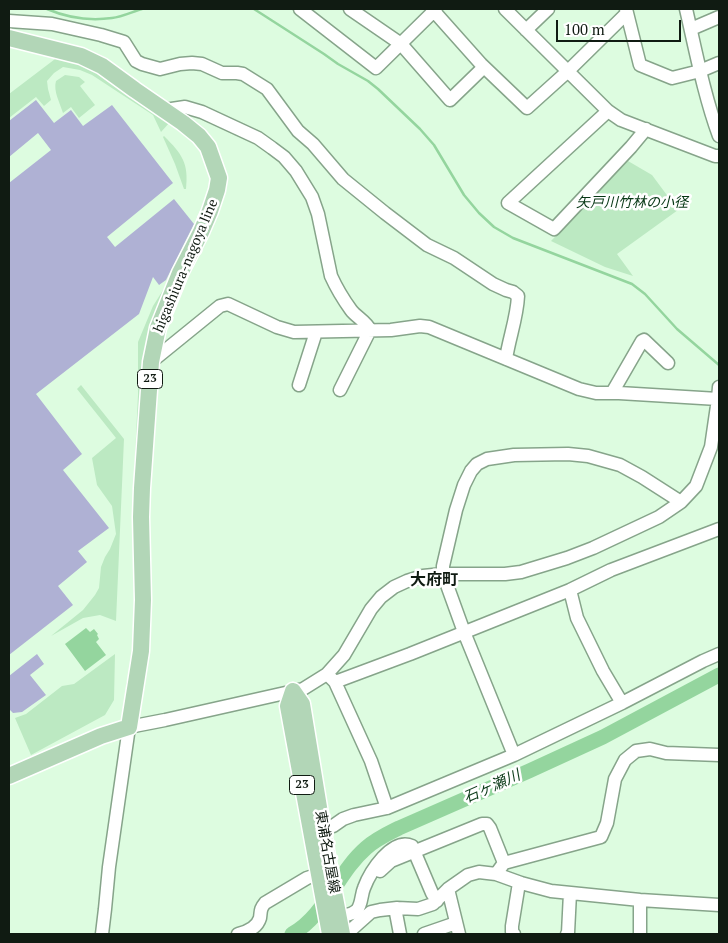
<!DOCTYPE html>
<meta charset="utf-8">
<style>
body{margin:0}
#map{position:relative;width:728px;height:943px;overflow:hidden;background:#ddfce0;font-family:"PT Serif",serif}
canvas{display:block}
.frame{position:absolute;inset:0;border:10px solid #101b12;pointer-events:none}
.scale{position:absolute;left:556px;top:20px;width:125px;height:22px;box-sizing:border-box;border:2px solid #101b12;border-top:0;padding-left:6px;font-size:15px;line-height:18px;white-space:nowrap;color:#101b12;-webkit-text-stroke:4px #fff;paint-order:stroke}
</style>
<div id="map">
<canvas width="728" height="943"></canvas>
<div class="frame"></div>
<div class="scale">100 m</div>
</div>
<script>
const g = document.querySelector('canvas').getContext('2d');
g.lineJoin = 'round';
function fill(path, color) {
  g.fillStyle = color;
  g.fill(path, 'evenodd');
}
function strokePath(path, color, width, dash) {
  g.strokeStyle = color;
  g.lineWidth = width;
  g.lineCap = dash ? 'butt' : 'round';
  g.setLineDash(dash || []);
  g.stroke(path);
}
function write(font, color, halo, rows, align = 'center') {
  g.font = font + ' "PT Serif","Noto Sans JP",serif';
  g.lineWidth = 5;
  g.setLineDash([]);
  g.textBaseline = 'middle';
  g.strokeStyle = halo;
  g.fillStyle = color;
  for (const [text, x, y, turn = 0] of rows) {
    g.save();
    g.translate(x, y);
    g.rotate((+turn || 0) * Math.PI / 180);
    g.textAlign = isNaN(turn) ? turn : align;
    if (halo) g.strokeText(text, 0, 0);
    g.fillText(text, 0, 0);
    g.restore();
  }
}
fill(new Path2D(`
 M59,56L81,61L170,122L161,132L153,115L92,75L80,70L63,67L54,73L47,81L48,89L51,100L44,106L36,97L9,118V94Z
 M65,75L79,77L85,82L80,86L95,105L79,118L71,107L63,113C60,103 53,91 56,81Z
 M164,136C182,154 189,163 186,189H184L175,164L163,137Z
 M628,161L652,175L678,210L617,254L633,276L605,267L551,241Z
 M171,285L155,325L139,588L130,689L126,692V684L132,666L135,622L133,498L138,395V342L153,306L165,287Z
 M81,385L124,439L116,621L100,615L83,618L51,636L83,610L95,595L99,588L101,567L105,557L110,549L116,534L112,506L97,485L92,458L116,438L77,389Z
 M115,654L114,700L105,715L31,755L15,718L26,714L62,686L74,684Z`), '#bce9c2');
fill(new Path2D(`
 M86,628L90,632L94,629L98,634L97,635L99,639L96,642L106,655L85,671L65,644Z`), '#94d59e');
strokePath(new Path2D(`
 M47,9C68,18 90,21 112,18C122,17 132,12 142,9
 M254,9L324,54L338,64L368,81L378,89L420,129L434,145L464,195L479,213L494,227L513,238L632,284L645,294L677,329L719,365`), '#94d59e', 2.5);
strokePath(new Path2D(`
 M292,934C326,915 337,873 366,848C376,839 387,834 399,828L529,771L603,737L719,675`), '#94d59e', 15);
fill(new Path2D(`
 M36,100L54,123L71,110L83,126L112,105L173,183L107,237L115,247L174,199L194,224L166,280L159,285L153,277L139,314L36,394L82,454L63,470L109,528L78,551L87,562L58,586L73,605L9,655V183L51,150L38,133L9,157V121Z
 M37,654L44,664L30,675L46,695L22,712L13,713L9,709V676Z`), '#afb1d4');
const minor = new Path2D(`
 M300,9L376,68L436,9
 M350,9L401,44L450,100L484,67
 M432,9L481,64L527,108L567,72L627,13
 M505,9L608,111L621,120L715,156H719
 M626,9L640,65L672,78L700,71L719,63
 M686,9C696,52 704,95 719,136
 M9,21L52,24L101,35L124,42L136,61L142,64L160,69L180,64L192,63L202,64L222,73H237L243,74L267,89L298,131L313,144L343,179L385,213L427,245L454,258L493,284L506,290L513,292L518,296C517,318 509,338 506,359
 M691,29L719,17
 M526,30L548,9
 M165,110L185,107L202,112L258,138L272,148L284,157L296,171L312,197L318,214L331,276C336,287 343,299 351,310C356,317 367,322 370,330
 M608,111L508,203L554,229L631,147L646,129
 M151,362L220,306L228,304L277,327L294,332L391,330L420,326L429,327L579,389L596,393H619L718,399
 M299,385L316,332
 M340,390L370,330
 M612,393L642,341L644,340L668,363
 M570,590L577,618L603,671L622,703
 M330,677L335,682L371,761L387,808
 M335,682L410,654L570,590L611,570L719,529
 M514,755L464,632L443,574V566L456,510L464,485L471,471L477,464L487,459L514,455L568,454L588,456L620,465L642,477L681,502
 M322,828L333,826L343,819L354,815L387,808L514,755L622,703L703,661L719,654
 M380,871L391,861L482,824H487L490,828L504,863
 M496,874L504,863L601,837L607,823L615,779L625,760L636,751L650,749L666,753L719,755
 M448,889L459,934
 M397,908L396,913L400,934
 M339,917C345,915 352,915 357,910C362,904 361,895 364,888C370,872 392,837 412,846L432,893L437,901
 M352,929L371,912L380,910L397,908L418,909L433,904L448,889L468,875L479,872L496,874L521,883L551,891L640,900L719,905
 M102,934L105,909L109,867L129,727L165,720L303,689L327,674L344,655L371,609L381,597L394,587L407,581L423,576L443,574H505L521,572L567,558L593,548L659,517L681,502L696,486L711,447L718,399L719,387
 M238,934C247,932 257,928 260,918C261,911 260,909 265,903L307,878L319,874
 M424,934L453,924L456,921
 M514,934L512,932V926L519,883
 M567,934L568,933L570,893
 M640,934V900`);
const major = new Path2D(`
 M9,38L81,56L102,66L135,90L183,123L199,136L208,147L219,178L217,190L210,211L201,232L180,273L158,328L151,362L142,488L141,517L143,600L141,651L129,727L101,736L9,776
 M293,691L302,704L328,862L342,934
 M293,691L288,706L330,934`);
strokePath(minor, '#86a48a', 15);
strokePath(major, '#fff', 19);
strokePath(minor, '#fff', 12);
strokePath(major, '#b2d6b7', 16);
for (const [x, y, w] of [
 [150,379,25],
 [302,785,25]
]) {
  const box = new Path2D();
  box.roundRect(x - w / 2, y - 9.5, w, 19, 4);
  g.fillStyle = '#fff';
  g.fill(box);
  strokePath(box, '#101b12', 1);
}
write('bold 12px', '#101b12', null, [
 ["23",150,379],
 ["23",302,785]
]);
write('italic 14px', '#053613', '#fff', [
 ["矢戸川竹林の小径",632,203]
]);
write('14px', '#101b12', '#fff', [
 ["higashiura-nagoya line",186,266,-67],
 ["東浦名古屋線",327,852,80]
]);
write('italic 15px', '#0d3c1a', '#fff', [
 ["石ヶ瀬川",492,787,-24]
]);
write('bold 16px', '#101b12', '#fff', [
 ["大府町",434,580]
]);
</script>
